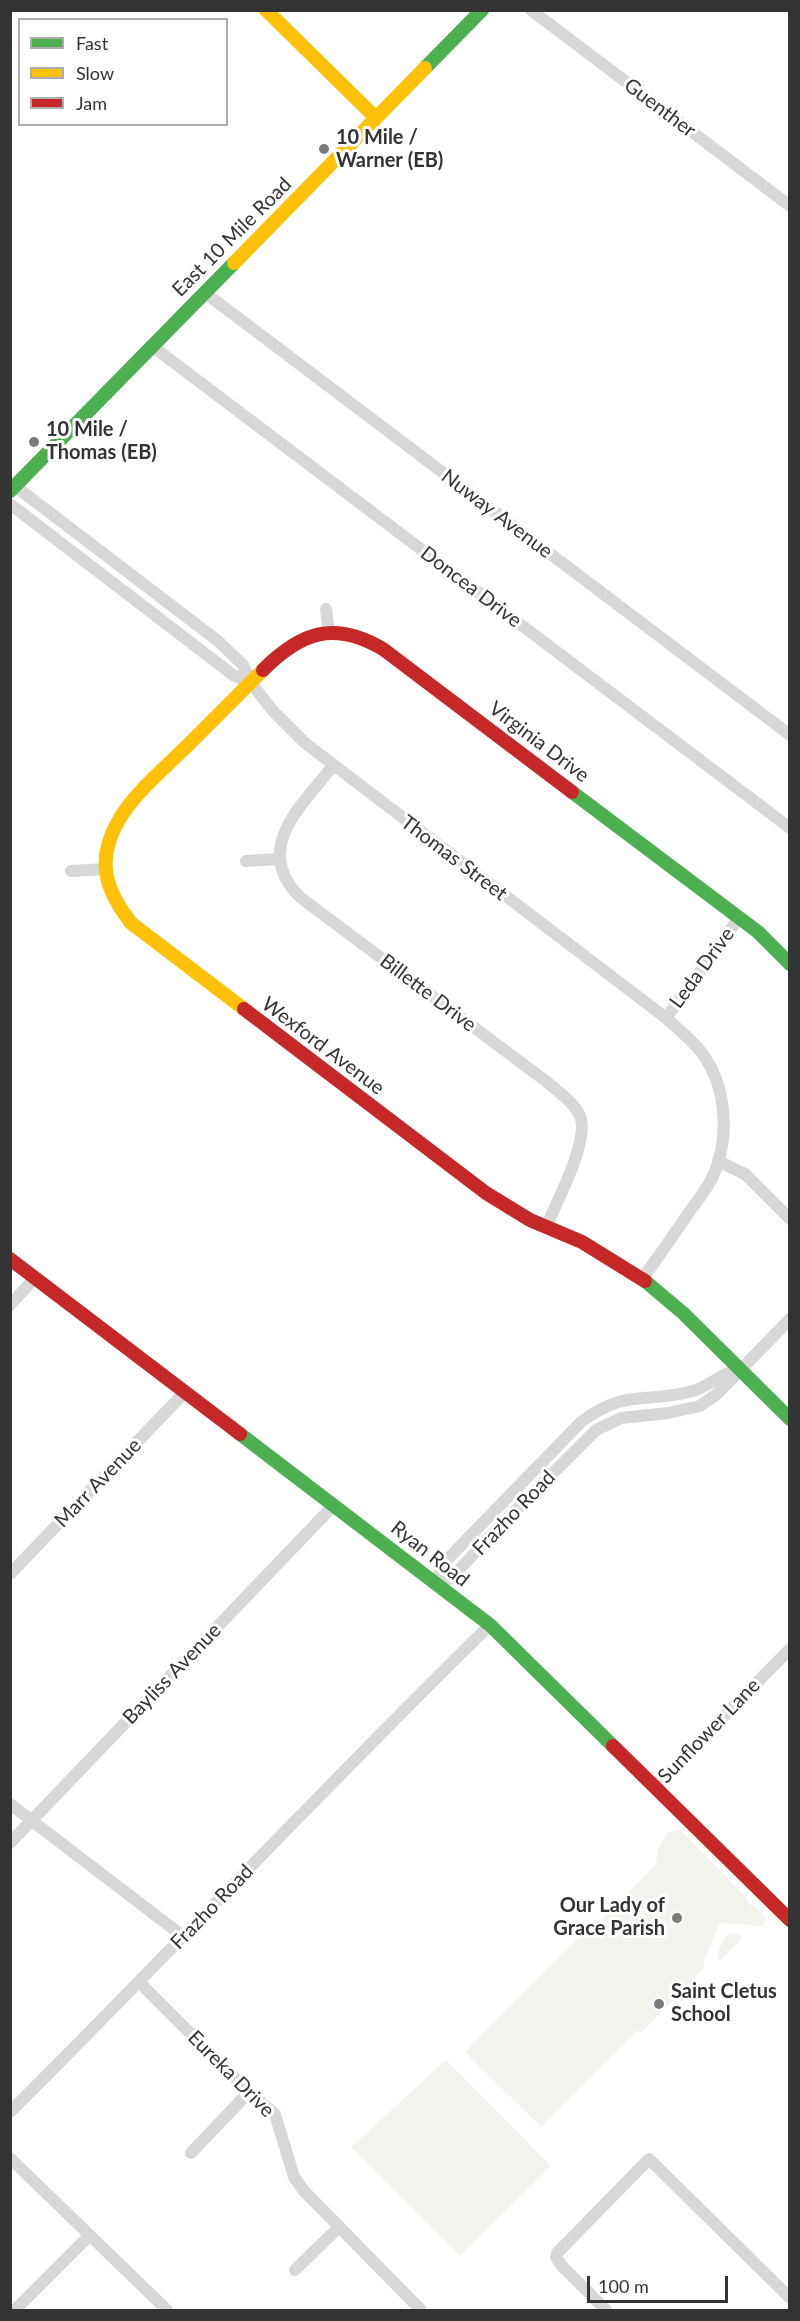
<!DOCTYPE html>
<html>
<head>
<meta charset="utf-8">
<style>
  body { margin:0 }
  #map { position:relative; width:800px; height:2321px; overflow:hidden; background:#fff; font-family:Lato,sans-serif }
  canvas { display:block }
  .frame { position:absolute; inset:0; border:12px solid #333; pointer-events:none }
  .legend { position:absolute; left:18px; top:18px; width:210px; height:108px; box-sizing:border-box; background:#fff; border:2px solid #adadad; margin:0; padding:8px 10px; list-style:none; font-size:18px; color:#333 }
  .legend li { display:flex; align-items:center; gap:12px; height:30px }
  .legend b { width:30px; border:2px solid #adadad }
  .scale { position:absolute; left:587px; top:2276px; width:141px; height:27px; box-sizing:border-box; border:3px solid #333; border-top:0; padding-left:8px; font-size:18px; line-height:21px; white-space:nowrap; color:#333; -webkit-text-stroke:4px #fff; paint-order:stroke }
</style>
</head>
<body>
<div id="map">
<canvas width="800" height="2321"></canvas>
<div class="frame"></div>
<ul class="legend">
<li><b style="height:8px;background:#4caf50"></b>Fast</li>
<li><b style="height:8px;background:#ffc107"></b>Slow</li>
<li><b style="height:8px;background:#c62828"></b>Jam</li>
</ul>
<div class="scale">100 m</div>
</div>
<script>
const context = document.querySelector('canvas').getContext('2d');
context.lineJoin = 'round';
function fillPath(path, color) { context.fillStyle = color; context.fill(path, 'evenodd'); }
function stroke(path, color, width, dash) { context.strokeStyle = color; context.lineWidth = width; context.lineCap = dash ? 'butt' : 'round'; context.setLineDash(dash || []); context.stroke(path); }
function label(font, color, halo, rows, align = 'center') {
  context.font = font + ' Lato,sans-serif'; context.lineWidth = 6; context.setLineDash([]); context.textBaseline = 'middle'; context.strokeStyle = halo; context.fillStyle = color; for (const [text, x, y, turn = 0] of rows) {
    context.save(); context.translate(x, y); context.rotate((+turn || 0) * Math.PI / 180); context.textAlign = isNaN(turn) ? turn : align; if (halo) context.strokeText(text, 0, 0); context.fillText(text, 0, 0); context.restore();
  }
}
const green = new Path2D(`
  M680,1830l64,65 6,10h3l13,13 -3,8 -43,-3 -16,38v7l-63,65 -3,-3 -97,97 -76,-75 127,-128 10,-5 54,-55 2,-15 10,-17z
  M729,1933l12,1v5l-20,21 -3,-2c0,-9 4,-20 11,-25z
  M446,2060l105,106 -91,90 -109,-109z`);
const street = new Path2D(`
  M531,10l259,196
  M204,292l586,443
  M152,346l638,482
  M15,486l203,155 25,24 8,18
  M10,504l223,171 18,8 22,28 32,32 361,275c12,11 26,22 36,35 25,34 28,85 11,123 -6,13 -15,24 -23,35 -16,23 -31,46 -48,68
  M326,609l3,23
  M333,766c-32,40 -82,84 -32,132l246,184c11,10 27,20 33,34 10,23 -23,86 -34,111
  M246,861l33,-2
  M71,871l35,-2
  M666,1018l73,-100
  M718,1161l27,13 45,45
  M10,1305l25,-27
  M10,1574l175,-182
  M437,1583l15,-5 35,-39 109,-109 25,-12 47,-5 32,-7 17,-12 73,-75
  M437,1583l4,-17 140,-144c44,-34 66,-18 112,-31 18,-5 25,-17 46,-21
  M654,1787l136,-138
  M10,1804l174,133
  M10,1843l324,-338
  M139,1982l110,110 26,22 19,63 10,14 117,119
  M10,2112c162,-161 317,-328 480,-487
  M191,2153l58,-61
  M10,2158l157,152
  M295,2270l43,-42
  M15,2310l74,-74
  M606,2310l-45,-45 -5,-8 1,-4 92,-94 141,139`);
const fast = new Path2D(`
  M425,68l57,-58
  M10,491l224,-228
  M572,792l186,140 32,32
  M645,1281l38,32 107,106
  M240,1434l250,191 123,121`);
const slow = new Path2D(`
  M266,10l110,108
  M234,263l191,-195
  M244,1009l-113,-86c-15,-20 -28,-41 -25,-67 6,-47 51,-80 82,-111 25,-25 50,-50 75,-75`);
const jam = new Path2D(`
  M263,670c38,-38 71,-50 120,-21l189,143
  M244,1009l242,184 44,27 52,22 63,39
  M10,1259l230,175
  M613,1746l177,174`);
const markers = [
  [324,149,6,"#7a7a7a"],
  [34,442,6,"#7a7a7a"],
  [677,1918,6,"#7a7a7a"],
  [659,2004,6,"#7a7a7a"]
];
const streetNames = [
  ["Guenther",660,108,37],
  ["East 10 Mile Road",232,237,-45],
  ["Nuway Avenue",497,514,37],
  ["Doncea Drive",471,587,37],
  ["Virginia Drive",539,742,37],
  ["Thomas Street",454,858,37],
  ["Leda Drive",702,968,-54],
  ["Billette Drive",428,993,37],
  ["Wexford Avenue",323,1046,37],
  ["Marr Avenue",98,1483,-46],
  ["Frazho Road",514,1513,-46],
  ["Ryan Road",430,1554,38],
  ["Bayliss Avenue",172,1674,-46],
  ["Sunflower Lane",709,1731,-46],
  ["Frazho Road",212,1907,-46],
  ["Eureka Drive",231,2074,45]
];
const poiNames = [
  ["10 Mile /",336,138],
  ["Warner (EB)",336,161],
  ["10 Mile /",46,430],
  ["Thomas (EB)",46,453],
  ["Our Lady of",665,1906,"right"],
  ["Grace Parish",665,1929,"right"],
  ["Saint Cletus",671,1992],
  ["School",671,2015]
];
fillPath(green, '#f1f5ed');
stroke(street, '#d7d7d7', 12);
stroke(fast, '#4caf50', 14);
stroke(slow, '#ffc107', 14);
stroke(jam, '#c62828', 14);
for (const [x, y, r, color] of markers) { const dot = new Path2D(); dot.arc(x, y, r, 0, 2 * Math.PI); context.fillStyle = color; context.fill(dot); stroke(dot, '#fff', 2); }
label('20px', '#333', '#fff', streetNames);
label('bold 20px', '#333', '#fff', poiNames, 'left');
</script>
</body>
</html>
